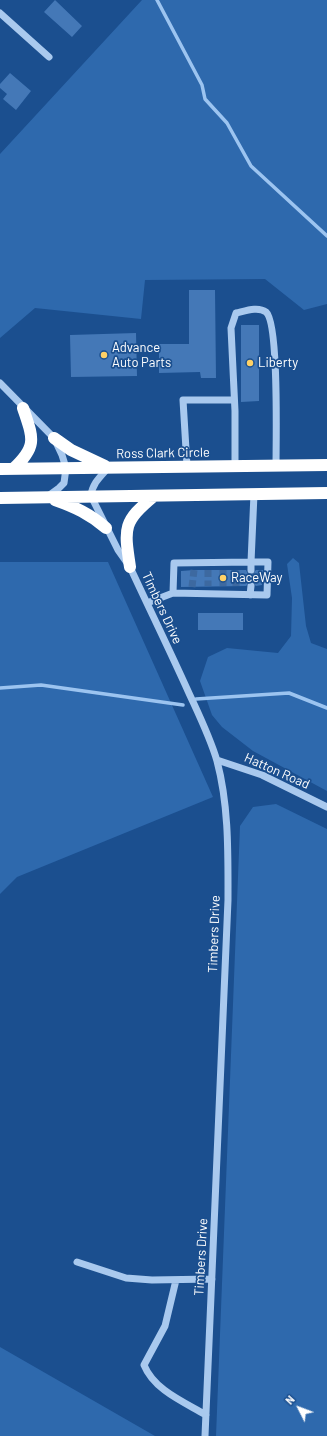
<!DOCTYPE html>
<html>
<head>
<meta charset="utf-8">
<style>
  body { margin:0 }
  #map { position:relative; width:327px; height:1436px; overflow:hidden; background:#1b4f8f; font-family:Barlow,sans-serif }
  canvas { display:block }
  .north { position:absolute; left:279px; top:1388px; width:40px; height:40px; -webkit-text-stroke:3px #1b4f8f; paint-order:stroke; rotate:312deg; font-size:11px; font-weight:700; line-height:16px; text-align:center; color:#fff }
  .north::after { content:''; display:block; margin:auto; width:14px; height:18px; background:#fff; clip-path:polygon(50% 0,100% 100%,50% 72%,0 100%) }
</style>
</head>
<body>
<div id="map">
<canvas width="327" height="1436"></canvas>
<div class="north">N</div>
</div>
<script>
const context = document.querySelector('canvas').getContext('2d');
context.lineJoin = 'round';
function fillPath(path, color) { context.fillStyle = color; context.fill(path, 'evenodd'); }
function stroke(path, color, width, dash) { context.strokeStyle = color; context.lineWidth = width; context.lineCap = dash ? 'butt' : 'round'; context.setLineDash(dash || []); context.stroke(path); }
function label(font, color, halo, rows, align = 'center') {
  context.font = font + ' Barlow,sans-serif'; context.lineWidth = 3.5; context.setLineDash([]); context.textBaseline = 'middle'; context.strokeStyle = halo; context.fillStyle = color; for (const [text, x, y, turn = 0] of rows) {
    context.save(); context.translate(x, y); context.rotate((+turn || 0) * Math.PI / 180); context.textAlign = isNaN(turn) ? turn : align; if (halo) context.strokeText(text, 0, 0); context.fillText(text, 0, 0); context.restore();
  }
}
const green = new Path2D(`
  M142,0h185v304l-23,6 -39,-31 -120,1 -4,39 -106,-11 -35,30v-184z
  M293,558l6,5 7,63 5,17 16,6v142l-74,-40 -31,-24 -10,-12 -12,-34 8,-24 19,-9 51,5 13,-17 1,-38 -5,-34z
  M0,562h108l105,235 -196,80 -17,17z
  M276,804l51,25v607h-111l24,-610 13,-19z
  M0,1347l155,89h-155z`);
const stream = new Path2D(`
  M157,0l45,85 3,14 22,24 24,43 76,70
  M0,688l41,-3 142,20
  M196,699l93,-6 38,15`);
const building = new Path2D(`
  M55,0l27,26 -10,11 -28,-25z
  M10,73l21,18 -15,19 -13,-11 4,-5 -7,-6v-4z
  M189,290h26l1,88h-15l-1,-6 -41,1v-29h30z
  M241,325h18v76l-18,1z
  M136,333l1,43 -66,1 -1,-42z
  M194,570h52l2,4 3,1 5,-5h7l-1,15 -6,1 -5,-5 -5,5 -65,1v-16z
  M198,613h45v17h-45z`);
const minorTunnel = new Path2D(`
  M208,570v16
  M223,570v16
  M236,586v-16
  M251,586v-16
  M192,587l2,-17`);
const minor = new Path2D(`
  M0,13l49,44
  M0,383l54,55 8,17 4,13 -2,15 -5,5 -11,8
  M187,466l-4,-66h51
  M235,466v-55l-4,-83 5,-15c9,-2 22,-7 30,-1 13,11 10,131 10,154
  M108,468c-8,9 -16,16 -17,28l27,54 12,17c19,41 39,82 58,124 10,22 22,46 29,70 12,45 11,93 11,139l-23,536
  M173,593l94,2 1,-33h-17v8
  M250,595l1,-9
  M147,603l26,-10 1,-30 77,-1 3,-68
  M217,760l45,15 65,32
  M77,1262l49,16 26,2 60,-1
  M176,1280l-11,46 -21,39c10,25 40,37 62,50`);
const highway = new Path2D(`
  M54,438l17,12 34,16
  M0,469l327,-4
  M13,469c25,-23 20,-31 10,-61
  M0,498l327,-5
  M55,500c20,7 35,14 51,28
  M130,567c-6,-40 -7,-45 24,-71`);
const markers = [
  [104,355,4,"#ffd166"],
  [250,363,4,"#ffd166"],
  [223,578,4,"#ffd166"]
];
const poiNames = [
  ["Advance",112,348],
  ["Auto Parts",112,363],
  ["Liberty",258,363],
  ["RaceWay",231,578]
];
const streetNames = [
  ["Ross Clark Circle",163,453,-1],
  ["Timbers Drive",162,608,65],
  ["Hatton Road",277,771,24],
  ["Timbers Drive",214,934,-88],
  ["Timbers Drive",201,1257,-87]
];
fillPath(green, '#2e69ad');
stroke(stream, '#9cc4f0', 3.5);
fillPath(building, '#4478b7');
stroke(minorTunnel, '#3d69a0', 7, [7, 3.5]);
stroke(minor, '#a9c9ee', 7);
stroke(highway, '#fff', 12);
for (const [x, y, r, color] of markers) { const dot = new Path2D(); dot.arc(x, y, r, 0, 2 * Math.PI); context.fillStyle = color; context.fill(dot); stroke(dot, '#1b4f8f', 1.5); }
label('13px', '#fff', '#1b4f8f', poiNames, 'left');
label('13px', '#fff', '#1b4f8f', streetNames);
</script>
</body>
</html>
